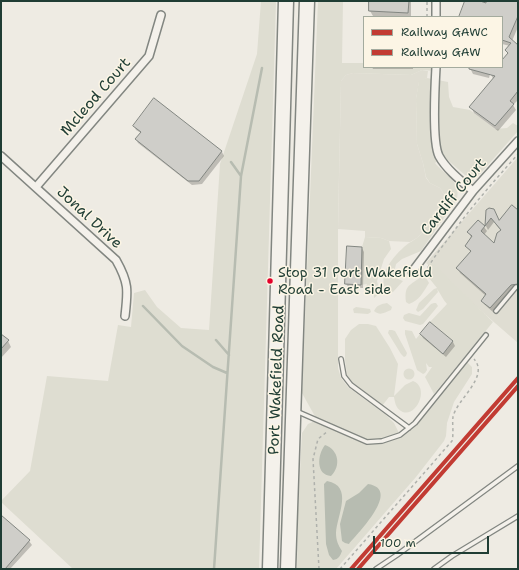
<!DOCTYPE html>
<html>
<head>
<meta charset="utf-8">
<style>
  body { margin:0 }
  #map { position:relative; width:519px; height:570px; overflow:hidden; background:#eeebe3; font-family:"Shantell Sans",sans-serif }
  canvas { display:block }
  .frame { position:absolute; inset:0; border:2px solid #1f3d34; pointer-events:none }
  .legend { position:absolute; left:363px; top:16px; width:140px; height:52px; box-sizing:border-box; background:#fcf5e5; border:1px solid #a4ab9e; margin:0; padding:5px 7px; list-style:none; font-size:12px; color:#1f3d34 }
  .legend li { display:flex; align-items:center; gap:8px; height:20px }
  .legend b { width:20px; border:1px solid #a4ab9e }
  .scale { position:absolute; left:373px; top:536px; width:116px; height:18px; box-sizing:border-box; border:2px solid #1f3d34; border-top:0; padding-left:5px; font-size:12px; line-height:14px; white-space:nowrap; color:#1f3d34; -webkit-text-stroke:3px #fcf5e5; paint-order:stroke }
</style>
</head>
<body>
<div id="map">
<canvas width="519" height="570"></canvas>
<div class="frame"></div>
<ul class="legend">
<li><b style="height:5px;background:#c23b33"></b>Railway GAWC</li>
<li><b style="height:5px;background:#c23b33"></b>Railway GAW</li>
</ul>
<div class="scale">100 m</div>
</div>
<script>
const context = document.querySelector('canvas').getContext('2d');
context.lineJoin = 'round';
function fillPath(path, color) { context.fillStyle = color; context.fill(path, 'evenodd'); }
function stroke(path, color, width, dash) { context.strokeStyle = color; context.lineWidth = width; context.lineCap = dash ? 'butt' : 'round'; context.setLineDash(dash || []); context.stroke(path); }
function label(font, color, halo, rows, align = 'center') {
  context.font = font + ' "Shantell Sans",sans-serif'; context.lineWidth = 3; context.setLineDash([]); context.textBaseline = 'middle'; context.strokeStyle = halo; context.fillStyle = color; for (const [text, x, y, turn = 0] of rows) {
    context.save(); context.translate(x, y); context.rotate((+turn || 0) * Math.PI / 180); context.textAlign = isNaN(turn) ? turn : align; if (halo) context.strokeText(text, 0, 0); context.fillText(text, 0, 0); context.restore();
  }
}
const built = new Path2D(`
  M422,70l6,1 -1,7 -8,4 -3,17 1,45 6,19 3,15 4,5 10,5 5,8 1,7 -12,9 -8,11 -4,10 -5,5 -7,4 -21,-1 -8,-3 -16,-1v-6l-27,-2 3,-148 5,-6 7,-2 58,2z
  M518,157v186l-92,-80z`);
const green = new Path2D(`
  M261,1h15l-17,568h-186l-72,-67v-1l29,-30 17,-95 61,5 10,-56 13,2 3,-34 11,-3 12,17 24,21 28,2 11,-166 37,-110z
  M318,1h25l-1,62h22v4h72v4l-14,-1 -11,5 -58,-2 -7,2 -5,6 -3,141v146l3,10 7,9 38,28 8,8 6,12 15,-12 50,-63 7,7v7l-18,28 -7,21 -1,13 -2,5 -28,36 -80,92h-39l1,-57 4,-79 6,-9 9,-4 -15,-27z
  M427,78l21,4 1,15 4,10 17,3 25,19 12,-1 6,-5 5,3v5l-38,43 -9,3 -6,-2 -21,-18 -9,6c10,12 26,18 22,36l-36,52 -19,8 -6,5 -2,9 4,6 5,2 -10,11 -8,-3c-7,-17 12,-37 24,-46 5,-3 9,-5 13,-10 2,-3 2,-7 4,-11 5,-8 13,-13 20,-19l-1,-7 -5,-8 -10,-5 -4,-6 -3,-14 -6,-19 -1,-45 3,-18z
  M365,237l16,1 8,3 2,8 -7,10 -7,22 3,12 -6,5 -1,-9h-7l1,-5 -6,1 1,-38z
  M431,262l62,60 -59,72 -9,-17 7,-10h-3l-3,-4 1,7 -2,3 -2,1 -6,-4 -12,-36v-4l7,1 4,8 4,-5 23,20 10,-13 -23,-19 17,-18c-4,-4 -6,-10 -10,-15l1,3 -15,17 -5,3 -2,-2 3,-7 15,-14 3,-1 -12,-15z
  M422,276h3l4,7c-5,8 -10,18 -20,21l-3,-2c-2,-18 4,-16 16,-26z
  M387,303l5,4 -1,3c-7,3 -11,6 -17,1 3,-6 7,-7 13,-8z
  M434,303h2l2,3 -15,18 -3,1 -15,-4 -2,-3 1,-3 5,-2 11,3 11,-12z
  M356,307l14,2 1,3 -3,2 -14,-1 -1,-4z
  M359,324h9l8,2 14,22 8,16 -4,32 11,-11 8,-4c18,7 2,39 -12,30 -5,-3 -6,-8 -7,-14h-5l-7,9 -30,-24 -5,-7 -2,-15v-21l6,-9z
  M389,330h3l3,1 12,22 -1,3 -2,1 -3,-3 -13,-21z
  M403.5 374a5.5 5.5 0 1 1 11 0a5.5 5.5 0 1 1-11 0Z`);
const water = new Path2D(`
  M325,445c14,5 16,21 6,31 -15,-1 -14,-21 -6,-31z
  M327,481c27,5 10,34 9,52 0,7 2,12 6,18 -2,5 -3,8 -9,9l-4,-5 -3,-11 -2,-60z
  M368,484c34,5 -10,49 -19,60l-4,-1 -3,-2 -2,-17 6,-23 13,-8z`);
const shadow = new Path2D(`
  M370,1h41v16l-38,-1 -3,-5z
  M466,1h11l10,3 1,-3h30v26l-6,14 6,5v54l-5,5 3,5 -18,21 -24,-18 -3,-6 23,-27 -3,-5 6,-8h5v-5l6,-8 -2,-4 4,-4 -8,-2v-27h-41z
  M372,67h41v2h-40z
  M465,67h27l-3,11 -16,-4 -3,-6z
  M154,99l68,53 2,4 -22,28 -10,1 -54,-42 -2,-4 5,-6 -5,-3 -2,-4z
  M487,210l12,11 19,-9v74l-25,26 -8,-7 -3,-4 4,-5 -26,-23 -2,-5 13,-16 -5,-6 5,-9 -2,-4 15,-6 3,4 -3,4 11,10 6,-14 -7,-9 -6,8 -2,-4z
  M362,248l2,4 -1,36h-14l-3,-4z
  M430,323l23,19 2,4 -9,11 -23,-19 -2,-4z
  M1,335l7,6 3,6 -10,11z
  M1,516l28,25 3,4 -22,24h-9z`);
const stream = new Path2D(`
  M231,162l10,14
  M143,306l39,40 31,21 14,6
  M216,340l13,15
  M214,569l27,-393 21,-108`);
const building = new Path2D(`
  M369,1h40l-1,12 -39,-2z
  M465,1h15l6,2v-2h32v15l-9,21 9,8v46l-8,10 4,3 -19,22 -26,-19 26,-31 -26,-7v-2h33v-7l6,-7 -3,-3 6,-7 -9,-3v-23h-43z
  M154,98l68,53 -23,30h-11l-53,-42 6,-7 -8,-6z
  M512,205l6,5v74l-7,1 -21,23 -9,-7 5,-7 -30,-26 15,-17 -6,-5 7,-10 -5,-4 11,-12 7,6 -4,5 13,12 3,-10 4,-3 -10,-12 -6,8 1,-16 3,-2 5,1 5,11z
  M347,246l15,1 -1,38 -16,-1z
  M430,322l23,19 -10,13 -23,-20z
  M1,334l8,6 -8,9z
  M1,515l29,25 -25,29h-4z`);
const path = new Path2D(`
  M427,17v-16
  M425,273c7,-14 17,-26 26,-38 21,-29 44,-55 67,-81
  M319,569l-6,-110 5,-20 10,-8
  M340,569l112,-128c2,-8 0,-17 1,-24 3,-17 37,-40 21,-58`);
const lane = new Path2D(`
  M496,311l20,-24h2
  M341,359l3,17 7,9 58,43
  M296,411l71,31 15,-1 18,-6 15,-12 71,-88
  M376,569l21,-14 121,-89
  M434,569l18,-13 66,-40`);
const street = new Path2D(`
  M436,17v-16
  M436,67c-1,18 -4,75 3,89 7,13 22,25 34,35
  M1,156l115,104c13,23 12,30 9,56
  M36,187l113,-131 12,-41
  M412,272l61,-81 45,-50`);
const highway = new Path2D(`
  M270,569l16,-568
  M288,569l19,-568`);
const rail1 = new Path2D(`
  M351,569l167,-191`);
const rail2 = new Path2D(`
  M358,569l160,-183`);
const markers = [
  [270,281,3.5,"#e4002b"]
];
const busNames = [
  ["Stop 31 Port Wakefield",278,273],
  ["Road - East side",278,290]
];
const streetNames = [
  ["Mcleod Court",96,97,-49],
  ["Cardiff Court",454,197,-51],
  ["Jonal Drive",89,218,43],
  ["Port Wakefield Road",277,380,-88]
];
fillPath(built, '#dfddd2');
fillPath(green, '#deddd1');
fillPath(water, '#b7bcb1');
fillPath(shadow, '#0003');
stroke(stream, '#b7bcb1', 2.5);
fillPath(building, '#cfcec9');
stroke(building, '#828681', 1);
stroke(lane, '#828681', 6);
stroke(street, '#828681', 10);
stroke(highway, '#828681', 17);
stroke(path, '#afb1ac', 1.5, [3, 3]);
stroke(lane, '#f4f1eb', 3.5);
stroke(street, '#f4f1eb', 7);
stroke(highway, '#f4f1eb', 14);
stroke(rail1, '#c23b33', 4);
stroke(rail2, '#c23b33', 4);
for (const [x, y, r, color] of markers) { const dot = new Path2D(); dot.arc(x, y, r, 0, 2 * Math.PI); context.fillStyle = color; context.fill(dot); stroke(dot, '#fcf5e5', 1.5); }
label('14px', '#1f3d34', '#fcf5e5', busNames, 'left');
label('15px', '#1f3d34', '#fcf5e5', streetNames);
</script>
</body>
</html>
